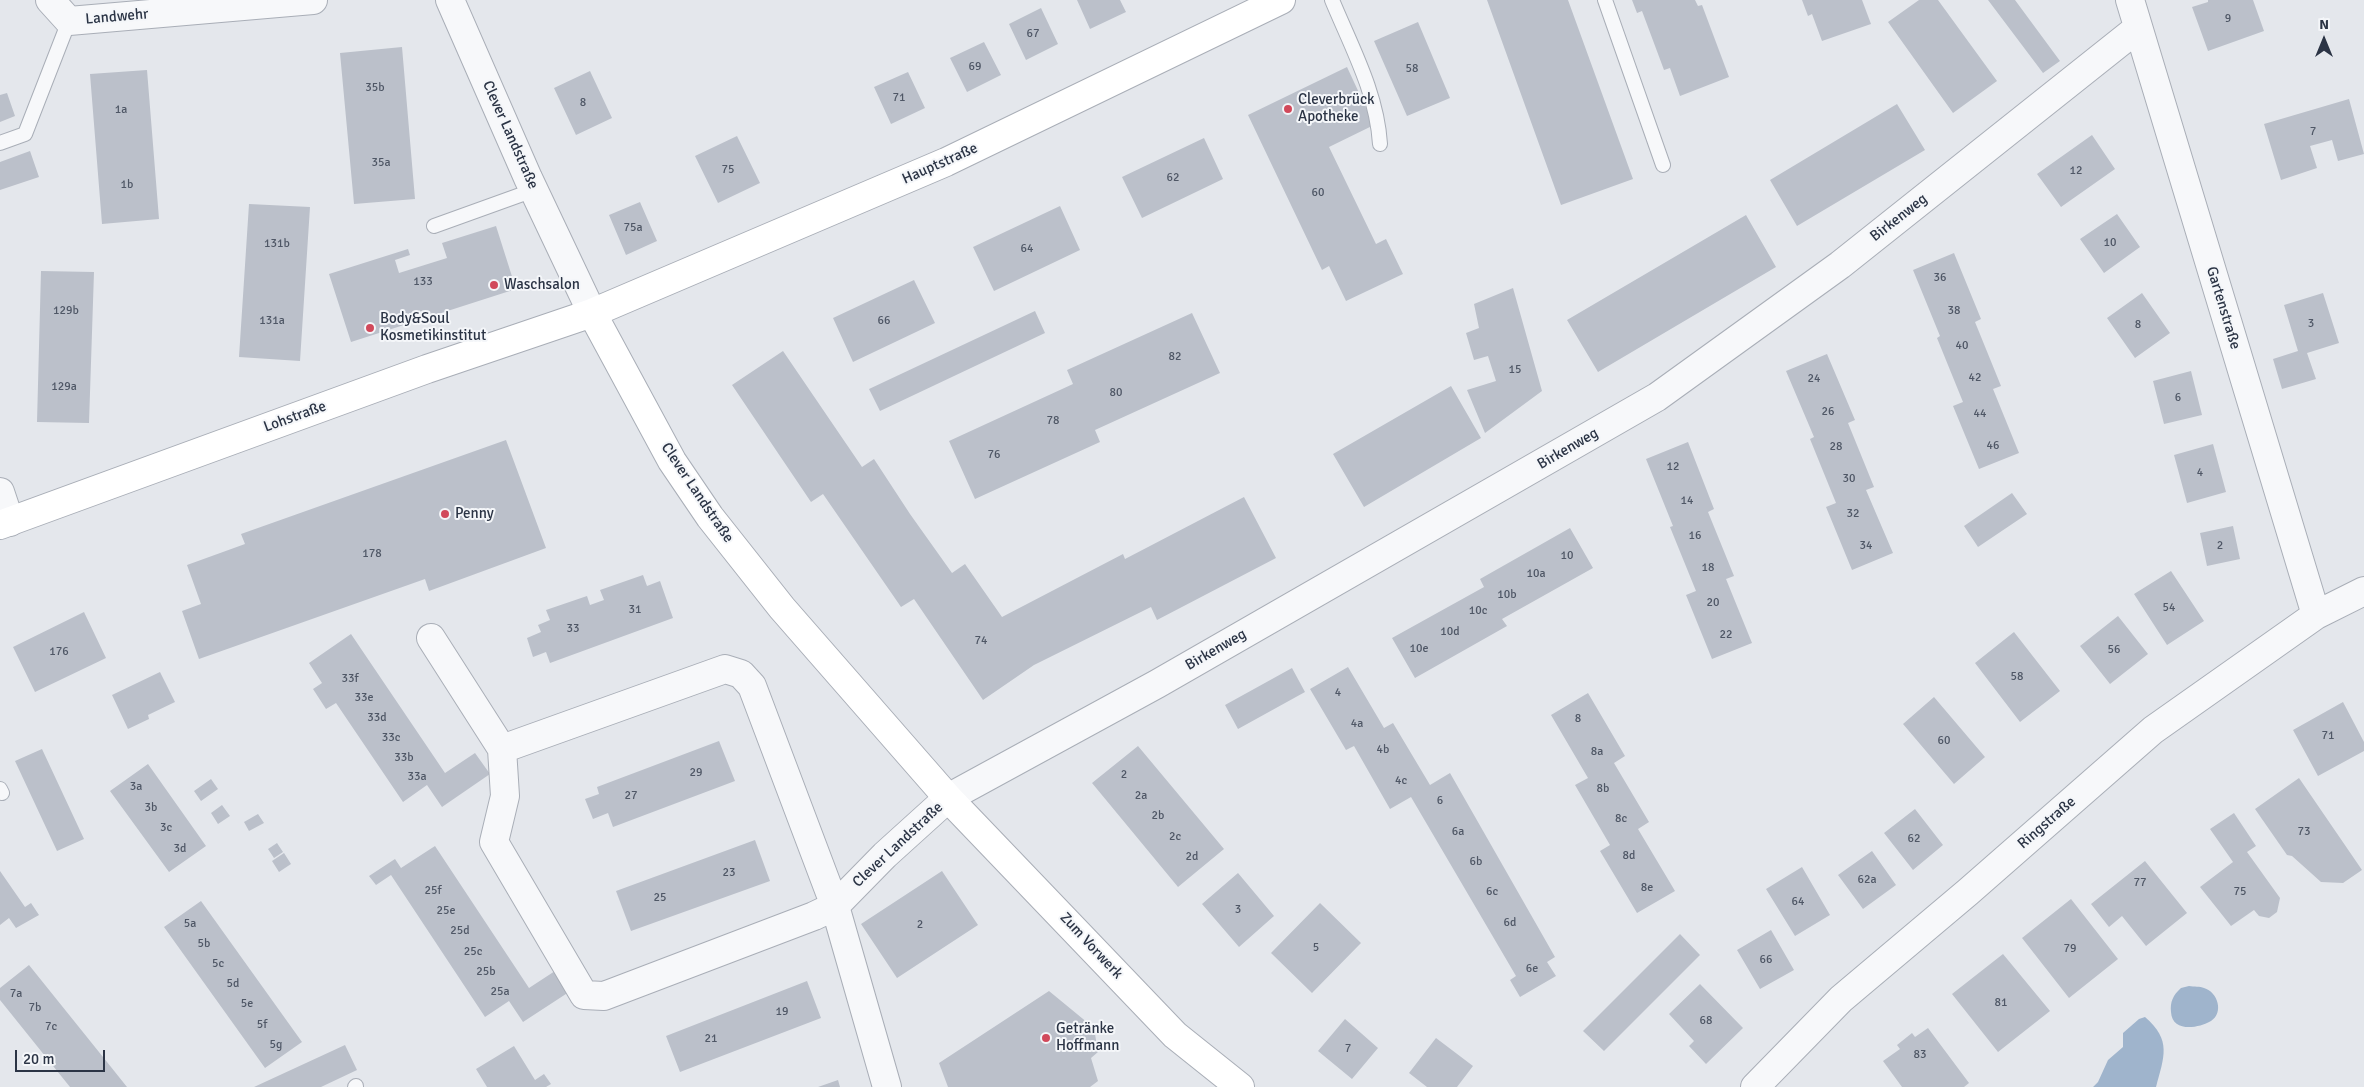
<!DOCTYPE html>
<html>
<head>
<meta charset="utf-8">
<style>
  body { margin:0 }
  #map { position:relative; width:2364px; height:1087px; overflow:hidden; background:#e4e7ec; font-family:Signika,sans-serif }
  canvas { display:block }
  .north { position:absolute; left:2299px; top:15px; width:50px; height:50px; -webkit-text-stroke:4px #f4f6f9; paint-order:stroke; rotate:0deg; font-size:14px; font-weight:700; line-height:20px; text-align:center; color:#2b3445 }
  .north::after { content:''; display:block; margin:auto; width:18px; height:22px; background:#2b3445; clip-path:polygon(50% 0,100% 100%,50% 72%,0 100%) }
  .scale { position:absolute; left:15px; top:1050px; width:90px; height:22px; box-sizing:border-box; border:2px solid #2b3445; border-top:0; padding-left:6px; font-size:15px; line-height:18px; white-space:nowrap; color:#2b3445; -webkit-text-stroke:4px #f4f6f9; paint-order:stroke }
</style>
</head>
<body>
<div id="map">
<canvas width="2364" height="1087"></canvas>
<div class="north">N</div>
<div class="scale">20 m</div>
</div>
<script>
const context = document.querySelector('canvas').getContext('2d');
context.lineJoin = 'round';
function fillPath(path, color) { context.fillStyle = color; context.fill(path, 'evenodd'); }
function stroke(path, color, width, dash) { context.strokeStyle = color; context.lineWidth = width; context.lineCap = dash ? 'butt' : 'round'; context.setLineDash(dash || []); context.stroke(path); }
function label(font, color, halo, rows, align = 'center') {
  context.font = font + ' Signika,sans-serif'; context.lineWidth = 4; context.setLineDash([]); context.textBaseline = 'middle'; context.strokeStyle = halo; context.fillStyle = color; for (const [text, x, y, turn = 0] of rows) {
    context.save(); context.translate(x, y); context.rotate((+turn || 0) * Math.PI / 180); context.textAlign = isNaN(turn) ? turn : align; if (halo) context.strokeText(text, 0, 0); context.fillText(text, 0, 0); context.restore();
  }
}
const water = new Path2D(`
  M2189,986c5,1 11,0 15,2 14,4 20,25 7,33 -14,8 -39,11 -40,-9 -1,-10 2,-17 10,-24z
  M2145,1017c27,23 19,40 11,70h-63l5,-5 10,-22 15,-13v-14l16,-14z`);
const building = new Path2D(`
  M1077,0h43l6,12 -36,17z
  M1487,0h81l65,179 -72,26z
  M1632,0h63l3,6 4,-1 27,72 -49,19 -10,-28 -6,2 -22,-59 -5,2z
  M1802,0h60l9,24 -49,17 -10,-27 -4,2z
  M1919,0h19l59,81 -44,32 -65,-91z
  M1988,0h27l45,61 -17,12z
  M2208,0h45l11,31 -56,20 -16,-44 16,-5z
  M1041,8l17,36 -32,16 -17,-36z
  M1418,22l32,76 -43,18 -33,-75z
  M984,42l17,33 -34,17 -17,-34z
  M402,47l13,152 -61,5 -14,-151z
  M1347,67l27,58 -45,22 47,97 10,-5 17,35 -57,27 -17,-35 -7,4 -74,-155z
  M147,70l12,149 -57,5 -12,-150z
  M590,71l22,47 -36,17 -22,-47z
  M908,72l17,36 -34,16 -17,-37z
  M7,93l8,23 -15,6v-27z
  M2349,99l15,55 -26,7 -6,-21 -22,6 7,22 -36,12 -17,-56z
  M1897,104l28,46 -128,76 -27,-46z
  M2092,135l23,34 -54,38 -24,-33z
  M737,136l23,47 -42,20 -23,-47z
  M1204,138l19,41 -81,39 -20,-41z
  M30,151l9,26 -39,13v-28z
  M640,202l17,39 -31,14 -17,-40z
  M249,204l61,3 -10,154 -61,-4z
  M1060,206l20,44 -86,41 -21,-44z
  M2117,214l23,33 -36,26 -24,-34z
  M1746,215l30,52 -178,105 -31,-52z
  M496,226l20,63 -165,53 -22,-68 79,-25 2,6 -15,5 4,13 48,-15 -5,-15z
  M1954,253l27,66 -6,3 26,64 -8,3 26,64 -40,16 -26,-63 10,-4 -26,-64 3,-2 -27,-66z
  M41,271l53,1 -5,151 -52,-1z
  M914,280l21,43 -82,39 -20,-44z
  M1513,288l29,103 -57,42 -18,-43 29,-9 -8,-25 -14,4 -8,-27 13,-5 -5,-24z
  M2142,293l28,40 -35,25 -28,-40z
  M2323,293l16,50 -32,10 9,26 -34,10 -9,-30 25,-8 -14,-46z
  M1035,311l10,22 -165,78 -11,-22z
  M1192,313l28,60 -125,57 5,12 -125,57 -26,-58 124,-57 -6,-14z
  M783,351l79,116 12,-8 36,55 42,59 13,-9 37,53 121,-63 2,5 119,-62 32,61 -119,62 -6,-13 -117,58 -51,35 -69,-101 -13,8 -78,-113 -12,8 -79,-117z
  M1827,354l28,66 -7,3 26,64 -8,3 27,63 -41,17 -26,-63 10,-4 -26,-64 4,-2 -28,-66z
  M2191,371l11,44 -38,9 -11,-43z
  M1451,386l30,52 -117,69 -31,-53z
  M506,440l40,108 -117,43 -4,-12 -226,80 -17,-48 19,-7 -14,-39 58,-21 -4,-10z
  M1688,442l26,67 -6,3 26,64 -8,3 26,64 -40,16 -26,-64 10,-4 -26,-64 3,-1 -27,-67z
  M2213,444l13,48 -39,11 -13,-48z
  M2012,493l15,21 -49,33 -14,-21z
  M2233,526l7,33 -33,7 -7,-33z
  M1570,528l23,40 -91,51 5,7 -92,52 -23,-40 92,-51 -4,-8z
  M2171,571l33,50 -37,24 -33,-51z
  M643,575l4,11 13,-5 13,37 -123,45 -4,-11 -13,5 -6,-19 14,-6 -3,-7 12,-5 -4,-10 41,-14 3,9 14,-5 -4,-10z
  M84,612l22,46 -71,34 -22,-45z
  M2118,616l30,38 -38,30 -30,-38z
  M2014,632l46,59 -40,31 -45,-59z
  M351,634l94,139 30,-20 15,21 -48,33 -15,-22 -24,17 -67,-99 -10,6 -13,-20 9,-6 -13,-20z
  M1348,667l36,61 9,-5 37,62 20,-12 105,184 -8,5 9,14 -36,21 -10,-17 6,-4 -105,-179 -21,12 -36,-63 -8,4 -36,-61z
  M1292,668l13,24 -67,37 -13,-24z
  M160,672l15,30 -27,13 1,4 -21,10 -16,-34z
  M1588,693l37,63 -11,7 35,59 -11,7 37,62 -38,22 -37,-62 10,-6 -35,-60 13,-7 -37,-63z
  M1934,697l51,60 -31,27 -51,-60z
  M2343,702l21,40v9l-46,25 -25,-46z
  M719,741l16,40 -122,46 -5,-14 -15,6 -8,-20 14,-5 -2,-7z
  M1138,746l86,103 -46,38 -86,-104z
  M42,749l42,90 -27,12 -42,-90z
  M148,764l58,82 -37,26 -59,-81z
  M2299,778l63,92 -19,13 -22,-1 -29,-26 -5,-1 -32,-46z
  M211,779l7,10 -17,12 -7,-10z
  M222,805l8,11 -12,8 -7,-11z
  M1915,809l28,36 -30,25 -29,-37z
  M2234,813l22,33 -9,6 33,46 -3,14 -8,6 -10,-2 -5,-6 -23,16 -31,-39 33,-25 -23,-33z
  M258,814l6,9 -15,8 -5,-9z
  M755,840l15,41 -139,50 -15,-40z
  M277,843l6,9 -9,6 -6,-9z
  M435,846l94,142 26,-17 14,21 -46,30 -14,-21 -24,16 -94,-142 -15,10 -7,-9 26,-17 6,9z
  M1872,851l24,34 -33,24 -25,-34z
  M284,853l7,11 -12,8 -7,-11z
  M2145,861l42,52 -41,33 -24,-30 -13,11 -18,-23z
  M1802,867l28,48 -35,21 -29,-47z
  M0,871l25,36 6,-4 8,12 -23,13 -7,-10 -9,7z
  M942,871l36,54 -81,53 -36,-54z
  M1238,873l36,43 -35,31 -37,-43z
  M2071,899l47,60 -49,39 -47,-60z
  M201,901l101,141 -37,26 -101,-141z
  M1320,903l41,40 -49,50 -41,-40z
  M1771,930l23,40 -34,19 -23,-39z
  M1680,934l20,21 -96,96 -21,-20z
  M2003,954l47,57 -52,41 -46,-58z
  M29,965l78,97 20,25h-57l-29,-36 -41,-51v-12z
  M807,981l14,37 -141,54 -14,-36z
  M1700,984l43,44 -37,36 -17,-18 5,-5 -25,-27z
  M1049,991l45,37 4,24 -7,6 7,23 -8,6h-142l-9,-24z
  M1345,1019l33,29 -26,31 -34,-28z
  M1928,1028l41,55 -5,4h-62l-19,-26 17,-12 -3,-4 15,-12 3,4z
  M1436,1038l37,28 -16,21h-30l-18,-14z
  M345,1045l12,25 -36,17h-67z
  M514,1046l21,34 9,-6 7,10 -5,3h-59l-11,-18z
  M838,1080l2,7h-22z`);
const lane = new Path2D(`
  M1332,0c19,46 45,93 48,144
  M1605,0l58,165
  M0,143l25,-9 44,-113
  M434,226l100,-36
  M0,789l2,4
  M355,1087l1,-1`);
const street = new Path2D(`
  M50,0l19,21 244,-21
  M450,0l78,178 64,135
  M2130,0l186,615
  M0,492l10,30
  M431,638l71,111 223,-80 16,5 11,12 83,220 -21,10 -210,80 -20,-1 -90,-153 11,-46 -3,-47
  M887,1087l-52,-181 50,-51 63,-57 209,-114 500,-287 183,-132 298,-237
  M1755,1087l86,-88 127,-107 185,-162 163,-115 48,-24`);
const secondary = new Path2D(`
  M592,313l80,148 38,56 72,91 166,190 227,237 65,52
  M0,525l427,-156 165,-56 354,-151 335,-162`);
const markers = [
  [1288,109,5,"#d1495b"],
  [494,285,5,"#d1495b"],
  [370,328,5,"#d1495b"],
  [445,514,5,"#d1495b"],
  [1046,1038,5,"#d1495b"]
];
const numberNames = [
  ["9",2228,19],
  ["67",1033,34],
  ["69",975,67],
  ["58",1412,69],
  ["35b",375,88],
  ["71",899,98],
  ["8",583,103],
  ["1a",121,110],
  ["7",2313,132],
  ["35a",381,163],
  ["75",728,170],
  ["12",2076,171],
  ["62",1173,178],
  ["1b",127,185],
  ["60",1318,193],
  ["75a",633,228],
  ["10",2110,243],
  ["131b",277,244],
  ["64",1027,249],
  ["36",1940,278],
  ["133",423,282],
  ["129b",66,311],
  ["38",1954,311],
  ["131a",272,321],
  ["66",884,321],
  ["3",2311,324],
  ["8",2138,325],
  ["40",1962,346],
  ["82",1175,357],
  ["15",1515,370],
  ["42",1975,378],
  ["24",1814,379],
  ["129a",64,387],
  ["80",1116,393],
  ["6",2178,398],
  ["26",1828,412],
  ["44",1980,414],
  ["78",1053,421],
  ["46",1993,446],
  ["28",1836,447],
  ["76",994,455],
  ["12",1673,467],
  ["4",2200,473],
  ["30",1849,479],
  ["14",1687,501],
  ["32",1853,514],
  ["16",1695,536],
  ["34",1866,546],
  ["2",2220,546],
  ["178",372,554],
  ["10",1567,556],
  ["18",1708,568],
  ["10a",1536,574],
  ["10b",1507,595],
  ["20",1713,603],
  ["54",2169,608],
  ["31",635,610],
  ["10c",1478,611],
  ["33",573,629],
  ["10d",1450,632],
  ["22",1726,635],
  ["74",981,641],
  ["10e",1419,649],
  ["56",2114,650],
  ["176",59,652],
  ["58",2017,677],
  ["33f",350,679],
  ["4",1338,693],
  ["33e",364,698],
  ["33d",377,718],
  ["8",1578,719],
  ["4a",1357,724],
  ["71",2328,736],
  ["33c",391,738],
  ["60",1944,741],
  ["4b",1383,750],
  ["8a",1597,752],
  ["33b",404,758],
  ["29",696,773],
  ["2",1124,775],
  ["33a",417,777],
  ["4c",1401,781],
  ["3a",136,787],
  ["8b",1603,789],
  ["27",631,796],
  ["2a",1141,796],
  ["6",1440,801],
  ["3b",151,808],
  ["2b",1158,816],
  ["8c",1621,819],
  ["3c",166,828],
  ["6a",1458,832],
  ["73",2304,832],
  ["2c",1175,837],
  ["62",1914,839],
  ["3d",180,849],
  ["8d",1629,856],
  ["2d",1192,857],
  ["6b",1476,862],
  ["23",729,873],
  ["62a",1867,880],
  ["77",2140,883],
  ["8e",1647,888],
  ["25f",433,891],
  ["6c",1492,892],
  ["75",2240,892],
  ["25",660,898],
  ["64",1798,902],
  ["3",1238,910],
  ["25e",446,911],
  ["6d",1510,923],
  ["5a",190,924],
  ["2",920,925],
  ["25d",460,931],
  ["5b",204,944],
  ["5",1316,948],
  ["79",2070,949],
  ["25c",473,952],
  ["66",1766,960],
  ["5c",218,964],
  ["6e",1532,969],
  ["25b",486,972],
  ["5d",233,984],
  ["25a",500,992],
  ["7a",16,994],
  ["81",2001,1003],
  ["5e",247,1004],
  ["7b",35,1008],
  ["19",782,1012],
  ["68",1706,1021],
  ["5f",262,1025],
  ["7c",51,1027],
  ["21",711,1039],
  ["5g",276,1045],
  ["7",1348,1049],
  ["83",1920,1055]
];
const streetNames = [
  ["Landwehr",117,17,-5],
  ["Clever Landstraße",510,135,66],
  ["Hauptstraße",940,164,-24],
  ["Birkenweg",1899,218,-38],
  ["Gartenstraße",2223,308,73],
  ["Lohstraße",295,417,-20],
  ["Birkenweg",1568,449,-30],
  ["Clever Landstraße",697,493,56],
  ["Birkenweg",1216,650,-30],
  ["Ringstraße",2047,823,-41],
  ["Clever Landstraße",898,845,-43],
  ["Zum Vorwerk",1091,946,47]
];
const poiNames = [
  ["Cleverbrück",1298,100],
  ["Apotheke",1298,117],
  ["Waschsalon",504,285],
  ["Body&Soul",380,319],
  ["Kosmetikinstitut",380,336],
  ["Penny",455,514],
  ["Getränke",1056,1029],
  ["Hoffmann",1056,1046]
];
fillPath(water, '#9fb4cc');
fillPath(building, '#bbc0ca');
stroke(lane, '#a9aeb7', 16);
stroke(street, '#a9aeb7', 30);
stroke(secondary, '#a9aeb7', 30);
stroke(lane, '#f7f8fa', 14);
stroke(street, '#f7f8fa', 28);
stroke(secondary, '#fff', 28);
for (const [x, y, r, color] of markers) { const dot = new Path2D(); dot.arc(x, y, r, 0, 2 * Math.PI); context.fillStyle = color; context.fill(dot); stroke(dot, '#f4f6f9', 2); }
label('12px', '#4f5766', null, numberNames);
label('15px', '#2b3445', '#f4f6f9', streetNames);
label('15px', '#2b3445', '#f4f6f9', poiNames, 'left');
</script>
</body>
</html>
